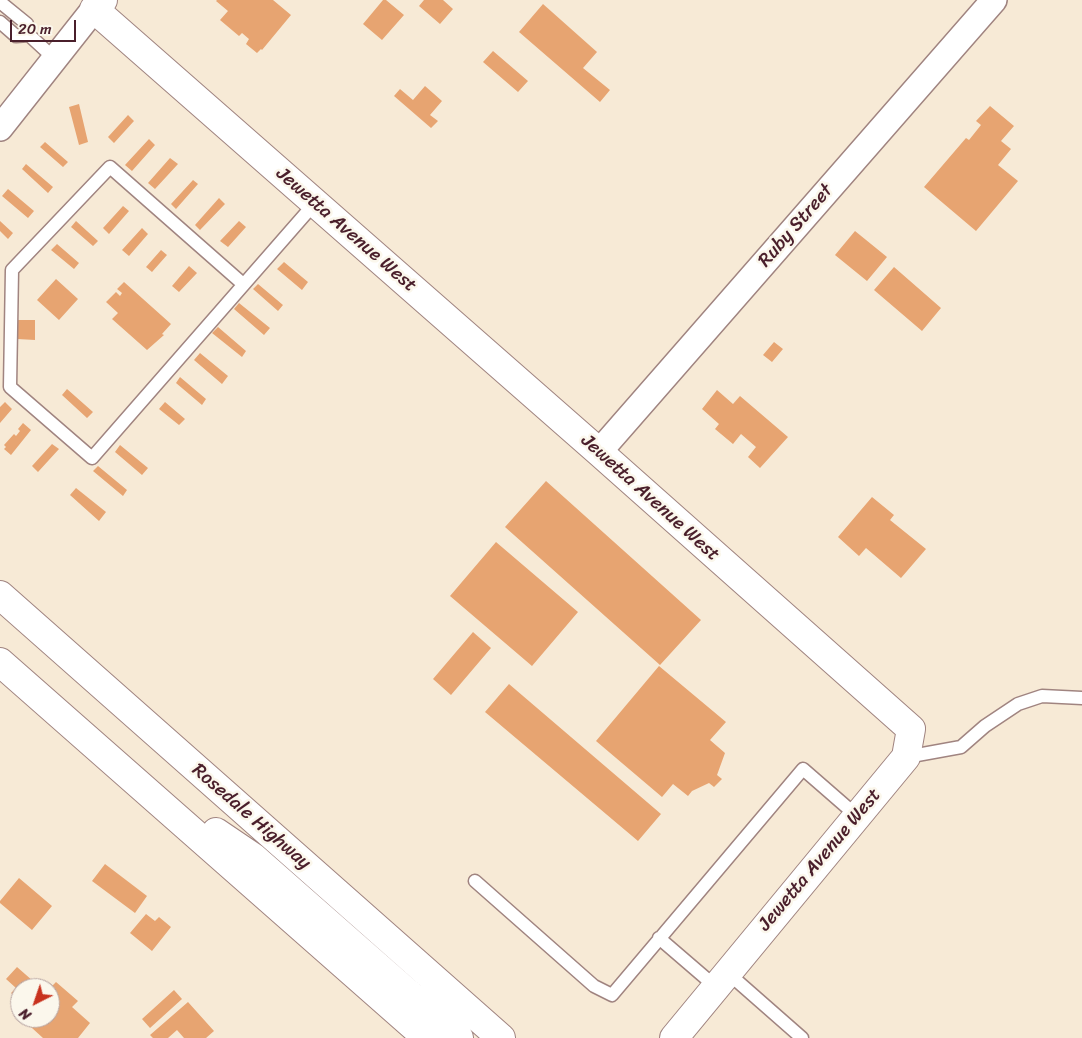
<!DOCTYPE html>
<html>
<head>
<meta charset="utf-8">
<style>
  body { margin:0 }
  #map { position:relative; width:1082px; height:1038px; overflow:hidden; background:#f7ead6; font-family:Sriracha,sans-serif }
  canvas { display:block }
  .north { position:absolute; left:10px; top:978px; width:50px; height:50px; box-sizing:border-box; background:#fbf7ec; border:1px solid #b4a19f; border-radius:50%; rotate:221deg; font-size:14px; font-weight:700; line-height:20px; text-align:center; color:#4a1f2b }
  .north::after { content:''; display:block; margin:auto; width:18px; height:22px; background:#c8321e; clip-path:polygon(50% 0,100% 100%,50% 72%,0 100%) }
  .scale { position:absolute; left:10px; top:20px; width:66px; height:22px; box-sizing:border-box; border:2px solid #4a1f2b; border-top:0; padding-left:6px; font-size:15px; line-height:18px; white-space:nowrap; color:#4a1f2b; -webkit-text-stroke:4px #fbf7ec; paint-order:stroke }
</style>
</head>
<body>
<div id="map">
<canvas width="1082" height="1038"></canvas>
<div class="north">N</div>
<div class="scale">20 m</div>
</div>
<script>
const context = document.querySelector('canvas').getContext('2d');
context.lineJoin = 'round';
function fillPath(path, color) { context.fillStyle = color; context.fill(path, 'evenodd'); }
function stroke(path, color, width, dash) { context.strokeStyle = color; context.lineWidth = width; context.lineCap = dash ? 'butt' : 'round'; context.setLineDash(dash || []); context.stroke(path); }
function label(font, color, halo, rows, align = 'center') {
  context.font = font + ' Sriracha,sans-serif'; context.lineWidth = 5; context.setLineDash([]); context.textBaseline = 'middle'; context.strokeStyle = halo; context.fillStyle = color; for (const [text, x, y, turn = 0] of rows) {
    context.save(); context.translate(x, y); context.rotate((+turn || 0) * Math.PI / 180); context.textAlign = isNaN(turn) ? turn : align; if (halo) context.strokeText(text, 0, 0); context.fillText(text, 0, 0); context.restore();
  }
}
const building = new Path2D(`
  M217,0h56l18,15 -29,35 -1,-1 -4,4 -11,-9 3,-5 -7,-6 -3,3 -19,-16 8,-9 -12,-10z
  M383,0h3l18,15 -22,25 -19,-16z
  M424,0h19l10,9 -13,15 -21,-18z
  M543,4l54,48 -14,16 27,22 -10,12 -81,-70z
  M493,51l35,30 -10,11 -35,-30z
  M425,86l17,15 -12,14 8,6 -7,7 -37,-32 6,-7 13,11z
  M79,104l9,38 -9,3 -10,-38z
  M990,106l24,20 -13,15 10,8 -13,16 20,16 -42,50 -52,-44 42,-49 3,2 12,-15 -5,-4z
  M128,115l6,6 -20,22 -6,-6z
  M149,139l6,6 -23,26 -7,-6z
  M45,142l23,20 -5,5 -23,-20z
  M170,158l8,6 -23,25 -7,-6z
  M26,164l27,23 -5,6 -26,-24z
  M193,180l5,4 -22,25 -5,-5z
  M8,189l26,22 -6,7 -26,-22z
  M219,198l6,6 -25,26 -5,-5z
  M123,206l6,5 -20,23 -6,-6z
  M0,221l13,12 -5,6 -8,-8z
  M76,221l22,20 -5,5 -22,-19z
  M239,221l7,6 -18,20 -8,-6z
  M142,228l6,6 -19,22 -7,-6z
  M855,231l32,26 -20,24 -32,-26z
  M57,244l22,19 -5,6 -23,-19z
  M161,250l6,5 -15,17 -6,-5z
  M284,262l24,20 -6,8 -25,-21z
  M189,266l8,7 -18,19 -7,-6z
  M894,267l47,41 -19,23 -48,-41z
  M56,279l22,20 -19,21 -22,-20z
  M124,282l47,42 -9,10 2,1 -17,15 -35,-31 6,-6 -12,-11 10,-10 4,4 2,-3 -5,-4z
  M258,284l25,21 -5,6 -25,-22z
  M239,303l31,25 -6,7 -30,-26z
  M17,320h18v20l-18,-1z
  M218,327l28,24 -4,6 -30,-24z
  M774,342l9,7 -11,13 -9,-7z
  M200,353l28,23 -6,8 -28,-24z
  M180,377l26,22 -4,6 -26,-22z
  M67,389l26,23 -6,6 -25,-23z
  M717,390l16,14 7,-8 48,41 -28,31 -12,-11 8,-10 -15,-13 -8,10 -18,-15 4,-5 -17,-15z
  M5,402l7,7 -12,14v-16z
  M165,402l20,17 -6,6 -20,-16z
  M23,423l8,7 -20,25 -7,-6 2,-2 -2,-2 10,-11 2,2 4,-5 -2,-2z
  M52,444l7,5 -21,23 -6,-6z
  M120,445l28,23 -6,7 -27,-23z
  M98,466l29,24 -4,6 -30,-25z
  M546,481l155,139 -41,45 -155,-138z
  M76,488l30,24 -7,9 -29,-26z
  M872,497l22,18 -4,5 36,29 -25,29 -35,-30 -7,8 -21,-19z
  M496,542l82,70 -46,54 -82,-70z
  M473,632l18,16 -40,47 -18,-16z
  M659,666l67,56 -16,18 15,13 -8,22 5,4 -8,8 -5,-4 -17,8 -4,5 -15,-12 -11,13 -66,-56z
  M509,684l152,130 -23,27 -153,-129z
  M105,864l42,32 -12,17 -43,-32z
  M19,878l33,28 -20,24 -32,-27v-2z
  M146,914l9,7 4,-4 12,10 -19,24 -22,-18z
  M17,967l24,21h-21v13l-9,-8 5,-5 -10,-9z
  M56,982l22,19 -6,6 18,16 -12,15h-35l-22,-20h29v-30z
  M174,990l8,9 -32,29 -8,-9z
  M188,1002l26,29 -8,7h-22l-7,-8 -9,8h-15l-3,-3z`);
const lane = new Path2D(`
  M0,2l27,22 2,11 26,24
  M0,22l16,14 13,-1
  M243,284l-133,-117 -98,103 -2,117 82,71 223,-255
  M906,757l55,-10 24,-21 33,-22 24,-8 40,2
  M475,881l119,105 18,9 191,-226 54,47
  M659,938l57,49
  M728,973l74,65`);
const street = new Path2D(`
  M0,128l94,-119
  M599,452l395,-452`);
const secondary = new Path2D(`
  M103,0l-9,9 505,443 312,277 -5,28 -232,281`);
const primary = new Path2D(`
  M0,595l501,443
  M0,662l427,376
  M216,832l37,25 206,181`);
const streetNames = [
  ["Ruby Street",796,226,-49],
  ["Jewetta Avenue West",346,230,41],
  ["Jewetta Avenue West",650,498,42],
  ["Rosedale Highway",251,817,41],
  ["Jewetta Avenue West",820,860,-50]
];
fillPath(building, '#e7a471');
stroke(lane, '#a08480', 15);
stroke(street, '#a08480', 28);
stroke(secondary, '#a08480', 30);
stroke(primary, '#a08480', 30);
stroke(lane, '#fff', 12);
stroke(street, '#fff', 25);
stroke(secondary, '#fff', 28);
stroke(primary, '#fff', 28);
label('19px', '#4a1f2b', '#fbf7ec', streetNames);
</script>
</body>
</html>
